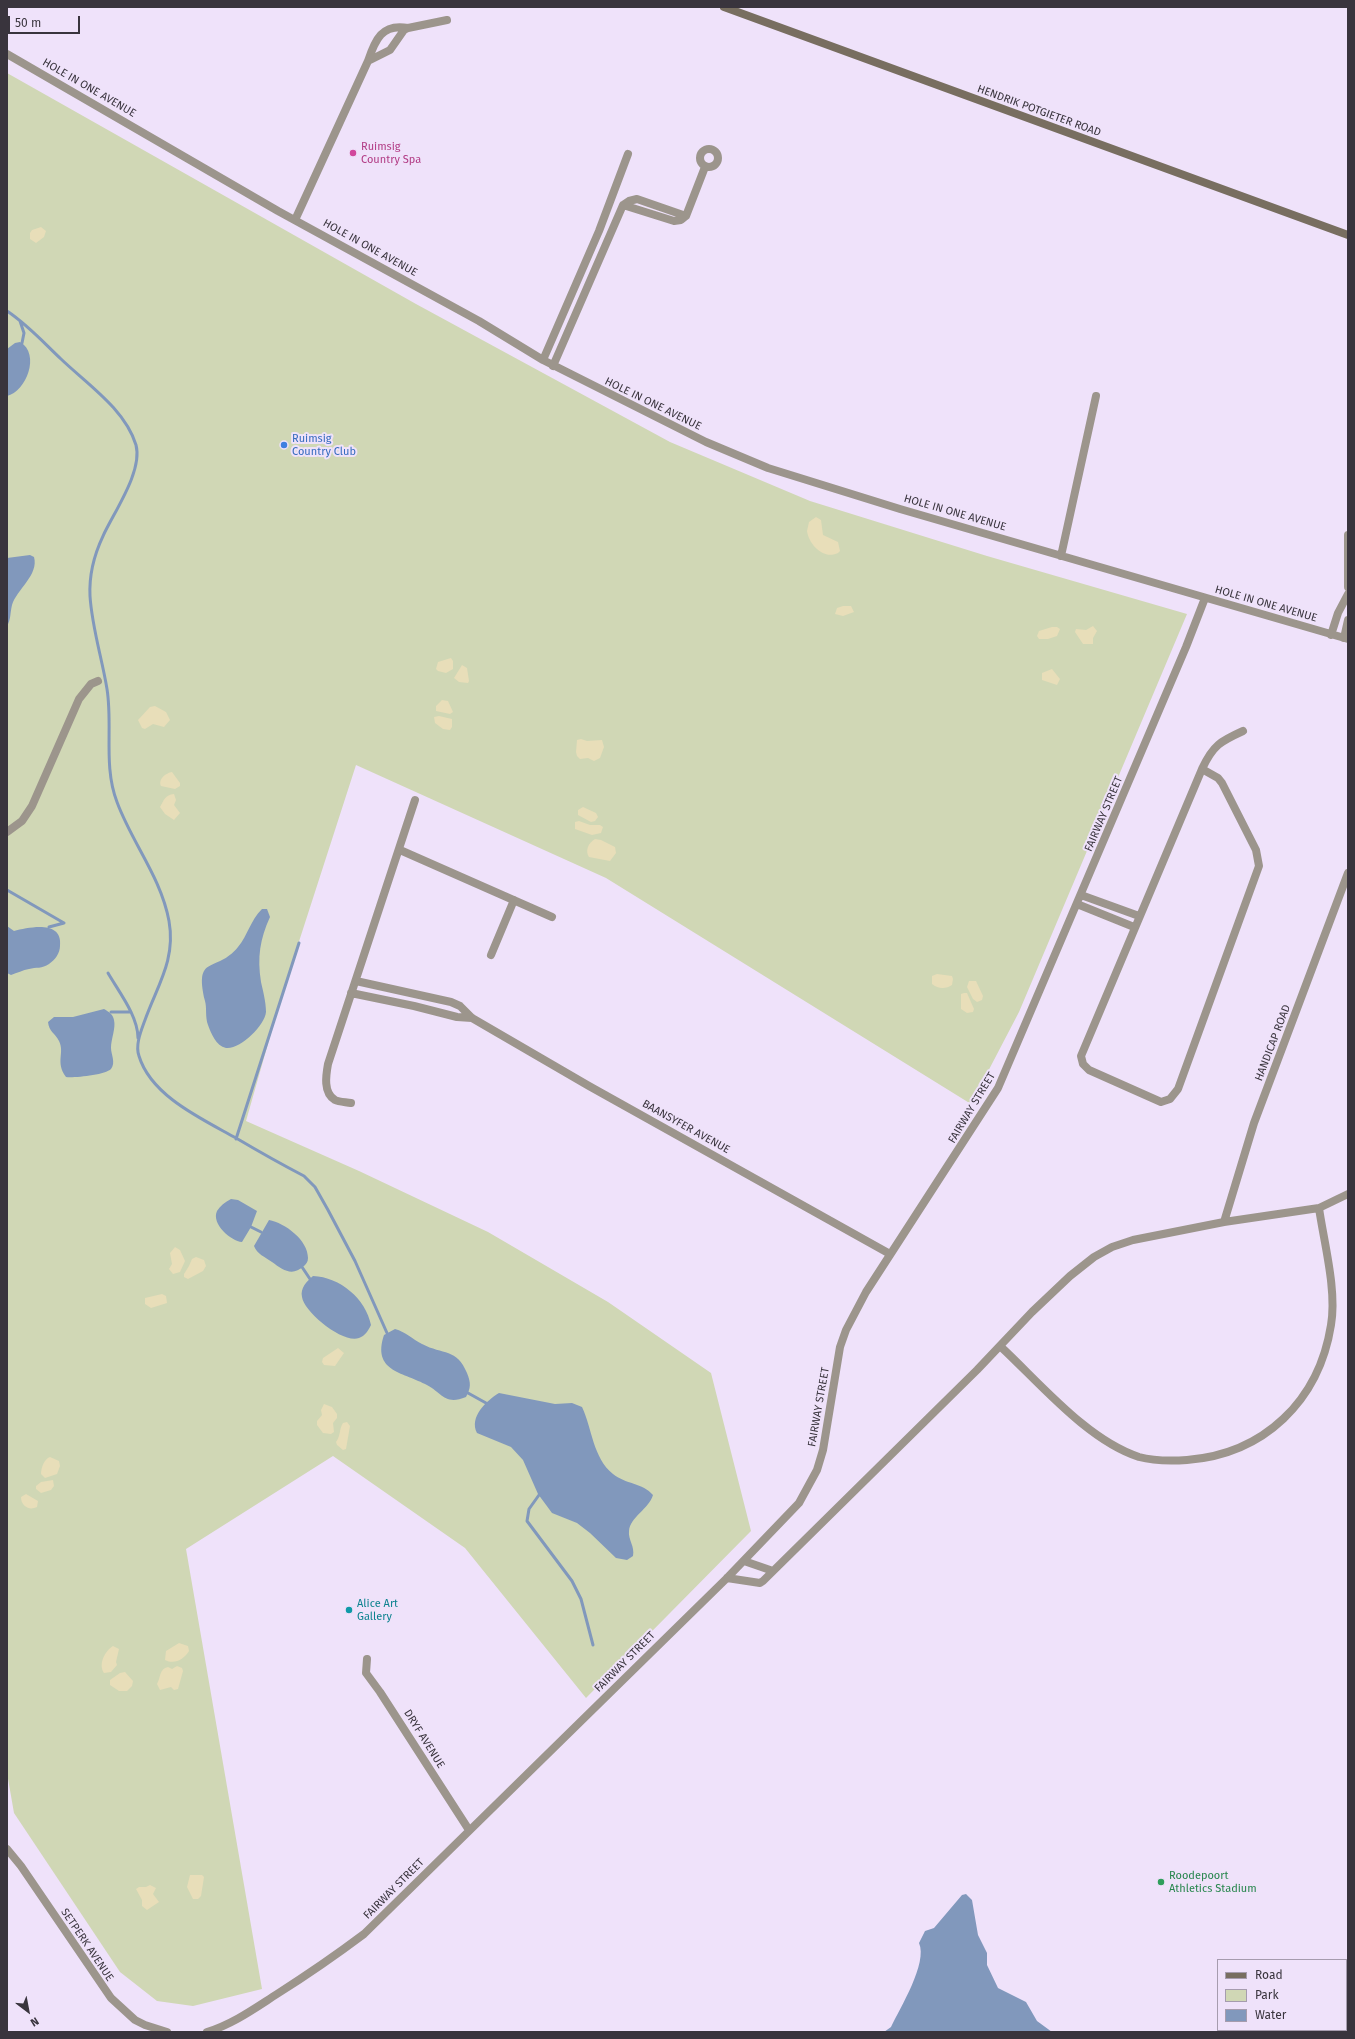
<!DOCTYPE html>
<html>
<head>
<meta charset="utf-8">
<style>
  body { margin:0 }
  #map { position:relative; width:1355px; height:2039px; overflow:hidden; background:#efe2fa; font-family:"Fira Sans",sans-serif }
  canvas { display:block }
  .frame { position:absolute; inset:0; border:8px solid #39343d; pointer-events:none }
  .legend { position:absolute; left:1217px; top:1959px; width:130px; height:72px; box-sizing:border-box; background:#efe2fa; border:1px solid #a69cae; margin:0; padding:5px 7px; list-style:none; font-size:12px; color:#39343d }
  .legend li { display:flex; align-items:center; gap:8px; height:20px }
  .legend b { width:20px; border:1px solid #a69cae }
  .north { position:absolute; left:8px; top:1991px; width:40px; height:40px; -webkit-text-stroke:3px #efe2fa; paint-order:stroke; rotate:148deg; font-size:11px; font-weight:700; line-height:16px; text-align:center; color:#39343d }
  .north::after { content:''; display:block; margin:auto; width:14px; height:18px; background:#39343d; clip-path:polygon(50% 0,100% 100%,50% 72%,0 100%) }
  .scale { position:absolute; left:8px; top:16px; width:72px; height:18px; box-sizing:border-box; border:2px solid #39343d; border-top:0; padding-left:5px; font-size:12px; line-height:14px; white-space:nowrap; color:#39343d; -webkit-text-stroke:3px #efe2fa; paint-order:stroke }
</style>
</head>
<body>
<div id="map">
<canvas width="1355" height="2039"></canvas>
<div class="frame"></div>
<ul class="legend">
<li><b style="height:5px;background:#786e60"></b>Road</li>
<li><b style="height:11px;background:#d0d7b5"></b>Park</li>
<li><b style="height:11px;background:#8198bc"></b>Water</li>
</ul>
<div class="north">N</div>
<div class="scale">50 m</div>
</div>
<script>
const context = document.querySelector('canvas').getContext('2d');
context.lineJoin = 'round';
function fillPath(path, color) { context.fillStyle = color; context.fill(path, 'evenodd'); }
function stroke(path, color, width, dash) { context.strokeStyle = color; context.lineWidth = width; context.lineCap = dash ? 'butt' : 'round'; context.setLineDash(dash || []); context.stroke(path); }
function label(font, color, halo, rows, align = 'center') {
  context.font = font + ' "Fira Sans",sans-serif'; context.lineWidth = 4; context.setLineDash([]); context.textBaseline = 'middle'; context.strokeStyle = halo; context.fillStyle = color; for (const [text, x, y, turn = 0] of rows) {
    context.save(); context.translate(x, y); context.rotate((+turn || 0) * Math.PI / 180); context.textAlign = isNaN(turn) ? turn : align; if (halo) context.strokeText(text, 0, 0); context.fillText(text, 0, 0); context.restore();
  }
}
const green = new Path2D(`
  M7,73l409,231 254,138 140,59 177,55 200,58 -168,398 -48,92 -365,-226 -250,-113 -73,226 -37,130 113,50 129,61 120,70 103,71 40,158 -165,167 -121,-150 -132,-92 -147,93 76,440 -69,17 -36,-5 -37,-29 -106,-159 -7,-40z`);
const sand = new Path2D(`
  M41,227l5,4 -2,6 -8,6 -6,-4v-6l2,-3z
  M816,517l5,3 2,15 15,7 2,9 -2,2c-14,7 -29,-8 -31,-22l2,-9z
  M843,606h8l3,6 -11,4 -8,-2 2,-6z
  M1093,626l4,5 -4,7v6h-10l-8,-12 1,-3 10,1z
  M1052,627h5l3,2 -3,7 -9,3h-9l-2,-3 2,-5z
  M451,658l2,3v8l-7,4 -8,-2 -2,-2 2,-7z
  M462,665l5,3 2,13 -1,2 -9,-1 -5,-4z
  M1052,669l8,10 -3,6 -15,-5v-7z
  M442,700l6,1 5,11 -3,2 -14,-3v-5z
  M155,706l11,6 4,8 -6,7 -11,-3 -8,5 -3,-1 -4,-8 12,-13z
  M439,716l13,3v8l-2,3 -7,-1 -8,-6 -1,-6z
  M581,739l6,2 15,-1 2,7 -4,11 -6,3 -6,-3 -8,1 -3,-3 -1,-4 1,-12z
  M172,772l8,11v3l-5,3 -14,-3c-3,-7 5,-13 11,-14z
  M174,794l2,6 -2,5 6,8 -6,7 -9,-6 -5,-7c4,-7 5,-12 14,-13z
  M583,807l13,6 2,4 -3,4 -4,1 -13,-7v-5z
  M579,821l11,4h10l3,2 -2,6 -9,2 -17,-6v-7z
  M595,839l6,1 14,7 1,6 -6,8 -21,-4c-4,-6 -1,-14 6,-18z
  M937,974l15,2 1,3 -1,6c-6,4 -14,4 -20,-1v-8z
  M969,981h7l7,15 -1,4 -5,2 -4,-3 -6,-12z
  M964,993h3l7,16 -1,3 -6,1 -6,-4v-15z
  M175,1247l5,3 5,11 -5,11 -7,2 -4,-5 3,-5 -2,-11z
  M196,1257l8,3 2,6 -3,5 -15,8 -4,-2v-3l5,-8 3,-7z
  M162,1294l4,2 1,7 -16,5 -6,-4v-6z
  M338,1348l6,5 -9,13 -11,-1 -2,-3 1,-4z
  M324,1404l8,3 5,7v4l-4,5 1,9 -3,2 -8,-1 -6,-8v-4l5,-6 -1,-5z
  M347,1422l3,4 -4,23 -3,1 -6,-5 -1,-3c5,-7 3,-13 7,-19z
  M50,1457l9,4 1,5 -3,8 -12,4 -4,-4c0,-6 3,-15 9,-17z
  M53,1480l1,6 -3,4 -10,3 -5,-4v-3l5,-4z
  M26,1494l12,7 -1,6c-8,4 -16,-1 -16,-10z
  M179,1643l9,3 1,5c-5,8 -14,14 -24,9l1,-9z
  M113,1646l6,3 -3,13 1,3 -6,7 -7,1c-6,-9 1,-22 9,-27z
  M177,1666l5,2 1,3 -5,18 -4,1 -3,-3 -11,3 -3,-6c4,-7 2,-15 11,-17l4,2z
  M125,1672l8,9 -1,5 -5,5h-8l-9,-6v-5l10,-7z
  M190,1875h12l2,2 -3,19 -3,3h-5l-6,-12z
  M150,1885l6,3 -3,6 6,8 -12,8 -5,-4v-6l-6,-11 3,-2h7z`);
const water = new Path2D(`
  M20,342c21,12 6,50 -13,54v-47l8,-6z
  M30,555l4,2c5,18 -17,32 -22,48 -2,8 -1,14 -5,21v-68z
  M262,909h5l3,8c-10,22 -13,40 -9,65 2,9 5,20 5,30 -1,13 -26,38 -40,36 -10,-2 -15,-15 -18,-23 -3,-8 -1,-17 -3,-24 -11,-48 11,-27 33,-54 10,-12 12,-26 24,-38z
  M7,926l7,5c16,-4 49,-11 46,15 0,7 -5,14 -11,18 -7,5 -13,3 -20,5 -6,1 -12,4 -18,6l-4,-2z
  M104,1009c5,3 9,5 10,11 2,8 -3,19 -3,28 0,6 5,15 0,21 -6,6 -37,9 -45,8 -11,-15 -1,-24 -7,-36 -4,-8 -10,-9 -11,-19l6,-5h19z
  M231,1199l7,1 19,11 -6,16 -9,15c-11,-1 -31,-18 -25,-31 3,-5 8,-9 14,-12z
  M269,1220c16,3 39,20 39,38 0,4 -2,6 -4,8 -12,11 -21,4 -32,-4 -7,-5 -15,-8 -18,-16z
  M313,1276c27,1 53,23 58,49 -3,6 -6,11 -12,13 -16,6 -55,-26 -57,-41 -2,-9 5,-16 11,-21z
  M395,1329c11,3 17,10 27,15 21,11 35,4 45,29 4,10 4,15 -1,24 -22,9 -24,-5 -41,-13 -23,-12 -53,-13 -41,-49z
  M499,1393l56,11 17,-1 10,4c10,21 11,51 31,67 12,10 30,9 40,21 -4,14 -23,22 -24,36 -1,9 6,15 4,25l-6,4 -11,-2 -26,-25 -13,-10 -25,-10 -14,-19 -15,-34 -12,-13 -34,-14c-8,-16 9,-32 22,-40z
  M966,1894l6,6 6,35 9,18v12l11,23 28,14 11,19 15,11h-168l7,-5c9,-19 37,-64 28,-84l6,-12 9,-3 28,-33z`);
const stream = new Path2D(`
  M7,311c21,14 36,31 54,48 26,25 64,50 75,86 7,26 -22,67 -33,91 -9,19 -14,40 -13,60 2,32 12,62 17,93 6,37 -4,77 10,113 15,41 44,75 52,119 7,39 -12,65 -24,99 -4,11 -10,25 -6,36 12,40 63,63 97,82 22,13 45,26 68,38l11,11 13,23 27,51 32,72
  M20,321l4,12 -2,10
  M7,890l57,33
  M49,927l15,-4
  M108,973c11,19 30,43 30,65
  M111,1012h19
  M236,1139l63,-196
  M251,1227l10,5
  M302,1267l8,12
  M468,1393l18,10
  M539,1495l-10,14 -2,12 45,60 9,18 12,46`);
const minor = new Path2D(`
  M7,54l271,157 201,110 64,39 163,82 62,26 132,41 448,130
  M368,61c7,-21 14,-38 40,-33
  M700 158a9 9 0 1 1 18 0a9 9 0 1 1-18 0Z
  M623,205l51,16 7,-1 5,-4 19,-49
  M295,220l73,-159 22,-11 14,-20 4,-2 39,-8
  M543,360l56,-129 29,-77
  M553,366l70,-161 6,-4 8,-2 49,17
  M1348,535v52
  M1061,556l35,-160
  M1331,635l7,-22 10,-19
  M1344,638l4,-18
  M1202,769l16,9 4,5 34,67 3,16 -81,223 -8,10 -9,3 -72,-32 -6,-6 -2,-8z
  M1202,769c11,-24 19,-28 41,-38
  M7,832l15,-11 10,-15 47,-107 12,-15 7,-3
  M400,850l152,67
  M1081,895l58,21
  M1077,904l57,23
  M491,955l23,-55
  M356,981l95,21 9,4 12,12 117,68 301,168
  M351,993l63,13 43,11 15,1
  M351,1103c-5,-1 -12,-1 -16,-3 -12,-7 -9,-25 -7,-36l87,-264
  M1224,1222l30,-99 94,-250
  M1000,1346c40,37 87,94 139,111 15,4 32,4 48,3 77,-6 132,-59 144,-135 6,-35 -7,-82 -12,-117
  M744,1561l29,10
  M727,1578l33,5 3,-2 214,-211 55,-58 38,-36 24,-19 18,-10 21,-7 91,-18 95,-14 29,-14
  M367,1659l-1,14 14,19 89,138
  M7,1849l14,17 90,132 24,22 10,5 22,7
  M207,2032c26,-8 48,-24 70,-38 30,-19 59,-39 87,-60l363,-356 72,-75 18,-33 6,-20 17,-103 6,-17 20,-38 132,-204 188,-441 19,-49`);
const secondary = new Path2D(`
  M724,7l624,228`);
const markers = [
  [353,153,4,"#d1479c"],
  [284,445,4,"#3f7fe0"],
  [349,1610,4,"#0f9aa8"],
  [1161,1882,4,"#2e9e5b"]
];
const streetNames = [
  ["HOLE IN ONE AVENUE",89,88,30],
  ["HENDRIK POTGIETER ROAD",1039,111,20],
  ["HOLE IN ONE AVENUE",370,248,29],
  ["HOLE IN ONE AVENUE",653,404,26],
  ["HOLE IN ONE AVENUE",955,513,16],
  ["HOLE IN ONE AVENUE",1266,604,16],
  ["FAIRWAY STREET",1104,814,-67],
  ["HANDICAP ROAD",1273,1043,-69],
  ["FAIRWAY STREET",972,1108,-59],
  ["BAANSYFER AVENUE",686,1127,29],
  ["FAIRWAY STREET",819,1407,-80],
  ["FAIRWAY STREET",625,1662,-45],
  ["DRYF AVENUE",424,1739,58],
  ["FAIRWAY STREET",394,1889,-45],
  ["SETPERK AVENUE",87,1945,56]
];
const hotelNames = [
  ["Ruimsig",361,147],
  ["Country Spa",361,160]
];
const shopNames = [
  ["Ruimsig",292,439],
  ["Country Club",292,452]
];
const cultureNames = [
  ["Alice Art",357,1604],
  ["Gallery",357,1617]
];
const leisureNames = [
  ["Roodepoort",1169,1876],
  ["Athletics Stadium",1169,1889]
];
fillPath(green, '#d0d7b5');
fillPath(sand, '#e8deb9');
fillPath(water, '#8198bc');
stroke(stream, '#8198bc', 3);
stroke(minor, '#9c958c', 8);
stroke(secondary, '#786e60', 8);
for (const [x, y, r, color] of markers) { const dot = new Path2D(); dot.arc(x, y, r, 0, 2 * Math.PI); context.fillStyle = color; context.fill(dot); stroke(dot, '#efe2fa', 1.5); }
label('11px', '#39343d', '#efe2fa', streetNames);
label('11px', '#b23c85', '#efe2fa', hotelNames, 'left');
label('11px', '#366cbe', '#efe2fa', shopNames, 'left');
label('11px', '#0d838f', '#efe2fa', cultureNames, 'left');
label('11px', '#27864d', '#efe2fa', leisureNames, 'left');
</script>
</body>
</html>
